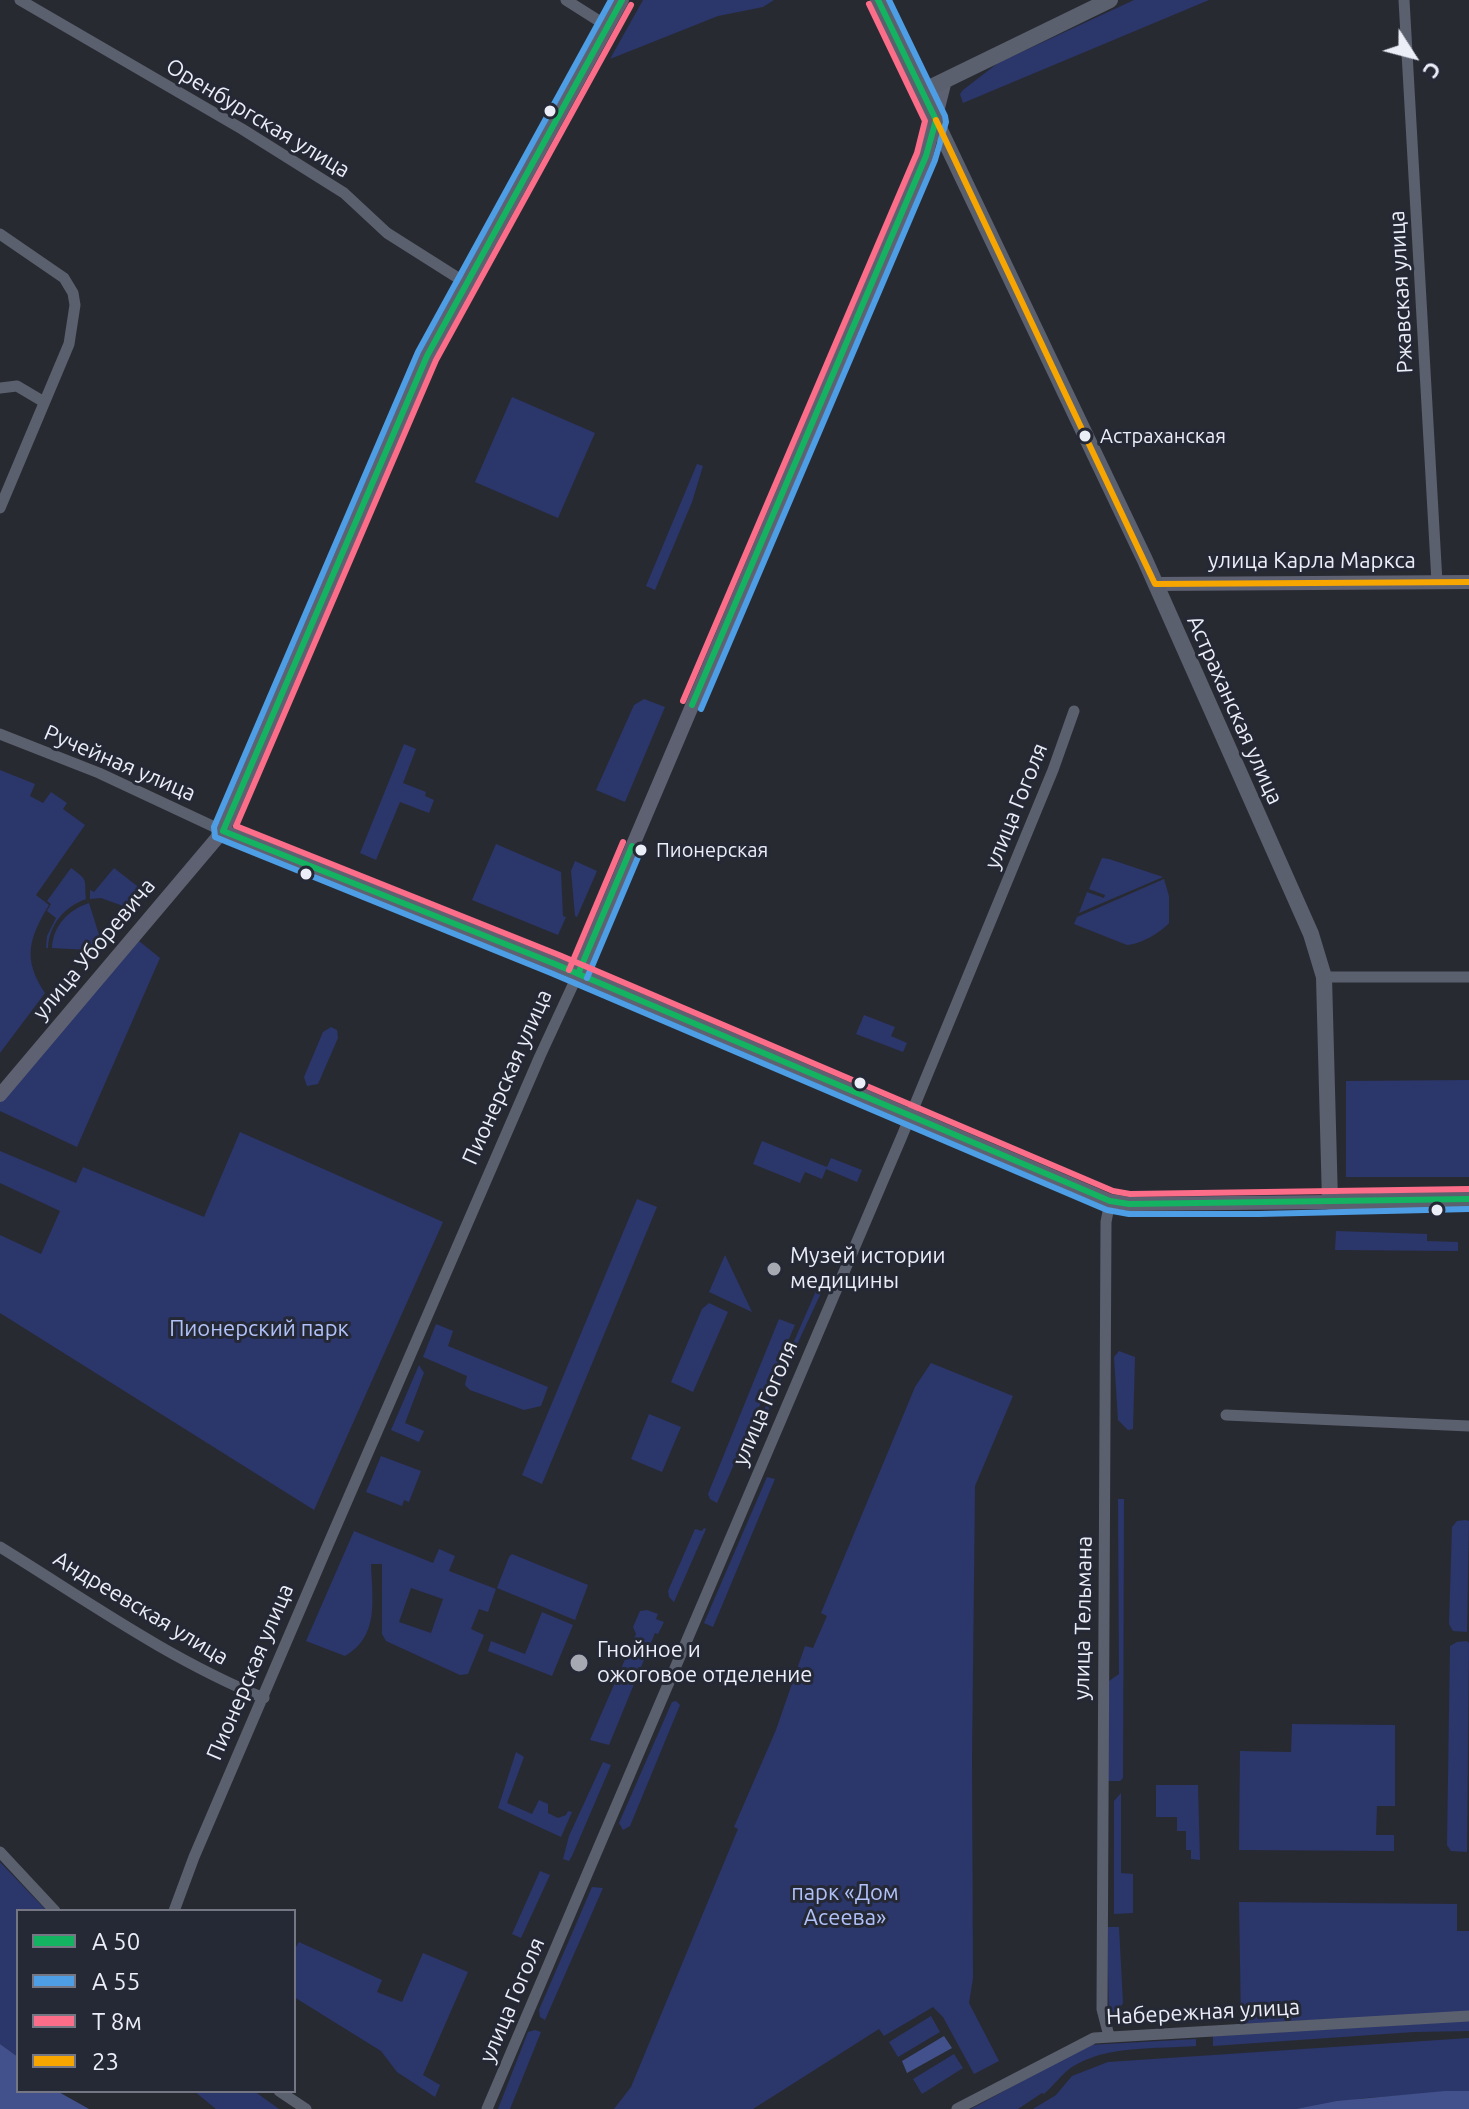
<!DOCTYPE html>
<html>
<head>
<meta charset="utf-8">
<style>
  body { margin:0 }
  #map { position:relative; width:1469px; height:2109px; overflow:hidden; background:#282a32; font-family:Ubuntu,sans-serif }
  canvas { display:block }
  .legend { position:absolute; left:16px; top:1909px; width:280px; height:184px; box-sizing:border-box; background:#252835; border:2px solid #747783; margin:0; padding:10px 14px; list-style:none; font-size:24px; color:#ebeef7 }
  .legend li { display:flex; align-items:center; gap:16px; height:40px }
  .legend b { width:40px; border:2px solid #747783 }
  .north { position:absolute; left:1373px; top:16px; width:80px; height:80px; -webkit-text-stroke:6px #252835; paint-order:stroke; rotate:126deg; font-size:22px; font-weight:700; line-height:32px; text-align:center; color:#ebeef7 }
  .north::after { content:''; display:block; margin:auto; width:28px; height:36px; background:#ebeef7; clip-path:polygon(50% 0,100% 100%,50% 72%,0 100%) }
</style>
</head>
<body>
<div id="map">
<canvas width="1469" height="2109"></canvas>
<ul class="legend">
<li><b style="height:10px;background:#13b361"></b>А 50</li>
<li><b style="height:10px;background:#4d9ee5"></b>А 55</li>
<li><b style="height:10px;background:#fb6d88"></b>Т 8м</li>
<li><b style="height:10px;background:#f7a600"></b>23</li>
</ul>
<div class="north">С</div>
</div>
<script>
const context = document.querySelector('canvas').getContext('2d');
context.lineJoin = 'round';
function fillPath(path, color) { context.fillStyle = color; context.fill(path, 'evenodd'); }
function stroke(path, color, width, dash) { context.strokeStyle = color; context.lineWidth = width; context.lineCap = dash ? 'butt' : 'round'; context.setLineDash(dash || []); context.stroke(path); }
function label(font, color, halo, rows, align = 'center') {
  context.font = font + ' Ubuntu,sans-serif'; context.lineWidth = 6; context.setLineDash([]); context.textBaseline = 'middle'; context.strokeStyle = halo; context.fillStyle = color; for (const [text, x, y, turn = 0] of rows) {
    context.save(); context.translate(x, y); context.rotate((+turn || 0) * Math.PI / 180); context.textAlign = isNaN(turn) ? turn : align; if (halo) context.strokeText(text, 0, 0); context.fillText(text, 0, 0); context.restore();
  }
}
const green = new Path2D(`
  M643,0h131l-11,7 -45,9 -108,43z
  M1134,0h75l-246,103 -3,-9 3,-4 35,-27z
  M512,397l83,36 -37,85 -83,-36z
  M697,464l6,2 -11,36 -37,88 -9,-4z
  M644,699l21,8 -40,95 -29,-12 38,-85z
  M404,744l12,5 -13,34 23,9 -1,4 9,4 -5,13 -29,-11 -24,58 -16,-7z
  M0,770l35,14 -5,12 13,7 8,-11 16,11 -4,6 22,16 -49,70 13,10c-20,33 -27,54 -4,88l-45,60z
  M496,844l65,28 2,44 3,1 -8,18 -86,-35z
  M1102,858l7,1 54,18 -84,36 8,-21 17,6 1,-3 -16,-6z
  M575,861l22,10 -20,46 -2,-1 -4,-45z
  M71,868c18,13 13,10 15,31 -22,8 -37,26 -38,49h-2l1,-12 9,-18 -9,-7 4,-7 -4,-3z
  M114,868l27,21 -15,18 -25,-9 -11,1v-9l4,2z
  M1164,879l5,17v27c-9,10 -28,21 -42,22l-53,-21 3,-7z
  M89,903l11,35 -10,12 -38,-2c1,-22 16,-38 37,-45z
  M134,937l26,21 -83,189 -77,-36v-20z
  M864,1015l31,12 -4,9 16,7 -4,9 -47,-18z
  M331,1027l6,3 1,8 -20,46 -11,2 -3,-9 19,-45z
  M1469,1080v97h-123v-96z
  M240,1132l203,90 -129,288 -314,-197v-78l41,19 19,-43 -60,-28v-32l76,32 7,-16 121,50z
  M762,1141l65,26 4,-9 31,12 -5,12 -31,-13 -4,10 -17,-7 -5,11 -47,-19z
  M637,1199l20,8 -115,277 -20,-9z
  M1336,1231l91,3v7l31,1v9l-123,-1z
  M725,1255l27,57 -43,-20z
  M816,1291l5,2 -27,58 2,7 -7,3 -28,67 -4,-2z
  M709,1303l19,9 -35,80 -22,-10 31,-73z
  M779,1319l16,6 -78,178 -7,-4 -2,-5z
  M436,1324l17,7 -5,15 100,41 -7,19 -17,4 -54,-20 -5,-5 2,-9 -44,-19z
  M1119,1351l16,6 -2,72 -5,1 -10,-10 -4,-63z
  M931,1363l82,33 -38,90 -3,274 1,218 -4,25 30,58 -25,13 -31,-57 -10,-10 -49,29 -5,-7 -126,80h-139l17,-22 107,-258 -4,-2 42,-97 29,-84 8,2 14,-32 -6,-3 94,-226z
  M419,1365l5,8 -19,50 19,8 -5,11 -28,-12z
  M649,1414l32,13 -19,45 -31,-13z
  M381,1456l40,15 -12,31 -5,-2 -2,6 -36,-14z
  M767,1477l8,2 -62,148 -9,-4z
  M1118,1499h6l-1,279 -3,3h-14l3,-100 10,-7z
  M1466,1520l3,1 -2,111 -14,-1 -4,-7 3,-97 5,-6z
  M704,1528l2,1 -32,73 -5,-5 -1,-6 27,-62 7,2z
  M354,1531l79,32 6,-14 16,7 -6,15 47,18 -8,23 -9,-3 -8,20 13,6 -16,39 -8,1 -74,-34 -4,-7v-70h-11c1,34 9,72 -26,92l-39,-15zM411,1588l32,11 -12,34 -32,-11z
  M512,1554l76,31 -13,35 -78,-32 12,-31z
  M647,1610l11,4 -2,5 8,3 -6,12 -3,-1 -46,112 -19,-5 46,-106 -3,-7 7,-16z
  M542,1612l31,13 -21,51 -64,-25 3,-10 34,13z
  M1467,1641l2,2 -2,209 -16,-1 -4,-6 3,-199 7,-4z
  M676,1701l4,4 -50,121 -7,4 -4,-7 53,-121z
  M1292,1724l103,1v81h-18l-1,29h18v16l-155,-1 1,-99 51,1z
  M516,1752l8,5 -17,46 25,11 7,-14 9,4v9l10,5 8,-3 2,-4 4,1 -11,25 -63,-29z
  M603,1762l8,3 -39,91 -3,5 -6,-2 6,-23z
  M1156,1785h42l2,75 -9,-1v-9h-5v-19h-9v-14h-21z
  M1121,1793v80l12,1v39l-19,1v-113z
  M0,1862l47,49h-29v146l-18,-13z
  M540,1871l10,4 -29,63 -9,-4z
  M592,1887l11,1 -58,132 -5,-3 -1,-7z
  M1239,1902l218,2v27h12v81l-228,12z
  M1107,1927h12l4,76 -10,16h-4z
  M299,1942l83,38 -5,12 25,10 21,-49 45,19 -45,103 17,10 -5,12 -38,-25 -16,-21 -87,-54v-47z
  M931,2016l9,16 -42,25 -9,-15z
  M1469,2021v10l-55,1 -201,14v-10z
  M535,2030l6,2 -31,77h-12l30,-77z
  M1469,2038v53l-103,7 -70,11h-263l23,-14 16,-19 36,-14z
  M1196,2039v7c-39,3 -90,-1 -124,21 -10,7 -19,19 -28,27l-2,-1 -24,16h-47l117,-64z
  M954,2054l9,14 -41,26 -9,-15z
  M194,2091h60l25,18h-63z`);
const water = new Path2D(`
  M944,2036l8,12 -45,25 -5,-12z
  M0,2044l18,13v34h39l32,18h-89z
  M1445,2091h24v18h-173l41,-8z`);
const street = new Path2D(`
  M20,0l222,129 102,64 43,40 79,50
  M566,0l41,26
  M1404,0l33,582
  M0,234l64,44 9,15 2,12 -6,39 -69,164
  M0,388l17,-2 27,16
  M0,734l99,39 124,58
  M1324,977h145
  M1226,1415l243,11
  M0,1547c86,53 170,113 264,151
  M0,1852l55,59
  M174,1911l20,-54 130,-303 216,-498 38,-82
  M1109,2036l-7,-27 4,-787 4,-21
  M279,2091l27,18
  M487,2109l415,-973 151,-366 21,-59
  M957,2109l137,-71 375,-22`);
const secondary = new Path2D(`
  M1155,584l314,-2
  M223,831l332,133 555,237 19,3 201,-2
  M578,974l348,-818 19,-76
  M0,1095l223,-264 204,-475 195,-356`);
const primary = new Path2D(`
  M878,0l267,560 166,374 13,43 6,225 139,-3
  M923,91l187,-91`);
const bus1 = new Path2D(`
  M622,0l-195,356 -204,475 332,133 555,237 19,3 340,-5
  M692,705l234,-549 10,-36 -58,-120
  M578,974l54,-128`);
const bus2 = new Path2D(`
  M611,0l-193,352 -204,475 1,10 336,136 556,237 22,4h130l210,-5
  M701,709l234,-549 11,-38 -1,-6 -56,-116
  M587,978l54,-128`);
const bus3 = new Path2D(`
  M631,5l-195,355 -200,466 323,129 554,236 17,3 339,-5
  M683,701l234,-548 8,-32 -56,-117
  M569,970l54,-128`);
const bus4 = new Path2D(`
  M936,120l219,464 314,-2`);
const markers = [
  [550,111,7,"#ebeef7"],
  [1085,436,7,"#ebeef7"],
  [641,850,7,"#ebeef7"],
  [306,874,7,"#ebeef7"],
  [860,1083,7,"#ebeef7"],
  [1437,1210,7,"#ebeef7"],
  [774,1269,8,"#a7a9b2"],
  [579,1663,10,"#a7a9b2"]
];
const busNames = [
  ["Астраханская",1100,436],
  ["Пионерская",656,850]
];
const streetNames = [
  ["Оренбургская улица",258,118,31],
  ["Ржавская улица",1401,292,-93],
  ["улица Карла Маркса",1312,561],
  ["Астраханская улица",1235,710,66],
  ["Ручейная улица",120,763,23],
  ["улица Гоголя",1016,806,-68],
  ["улица Уборевича",94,949,-50],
  ["Пионерская улица",507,1077,-66],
  ["улица Гоголя",765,1403,-67],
  ["Андреевская улица",141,1608,31],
  ["улица Тельмана",1083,1618,-89],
  ["Пионерская улица",250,1672,-67],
  ["улица Гоголя",512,2000,-67],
  ["Набережная улица",1203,2012,-3]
];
const poiNames = [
  ["Музей истории",790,1256],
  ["медицины",790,1281],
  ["Гнойное и",597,1650],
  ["ожоговое отделение",597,1675]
];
const parkNames = [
  ["Пионерский парк",259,1329],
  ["парк «Дом",845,1893],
  ["Асеева»",845,1918]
];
fillPath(green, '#2b366b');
fillPath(water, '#42518c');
stroke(street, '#5b606e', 11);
stroke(secondary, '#5e6171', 14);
stroke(primary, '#5b606e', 16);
stroke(bus1, '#13b361', 6);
stroke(bus2, '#4d9ee5', 6);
stroke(bus3, '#fb6d88', 6);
stroke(bus4, '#f7a600', 6);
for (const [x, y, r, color] of markers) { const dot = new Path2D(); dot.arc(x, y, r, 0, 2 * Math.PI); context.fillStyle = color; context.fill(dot); stroke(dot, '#252835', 3); }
label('20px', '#ebeef7', '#252835', busNames, 'left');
label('22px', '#ebeef7', '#252835', streetNames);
label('22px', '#ebeef7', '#252835', poiNames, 'left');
label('22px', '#b0c1f9', '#252835', parkNames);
</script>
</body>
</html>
